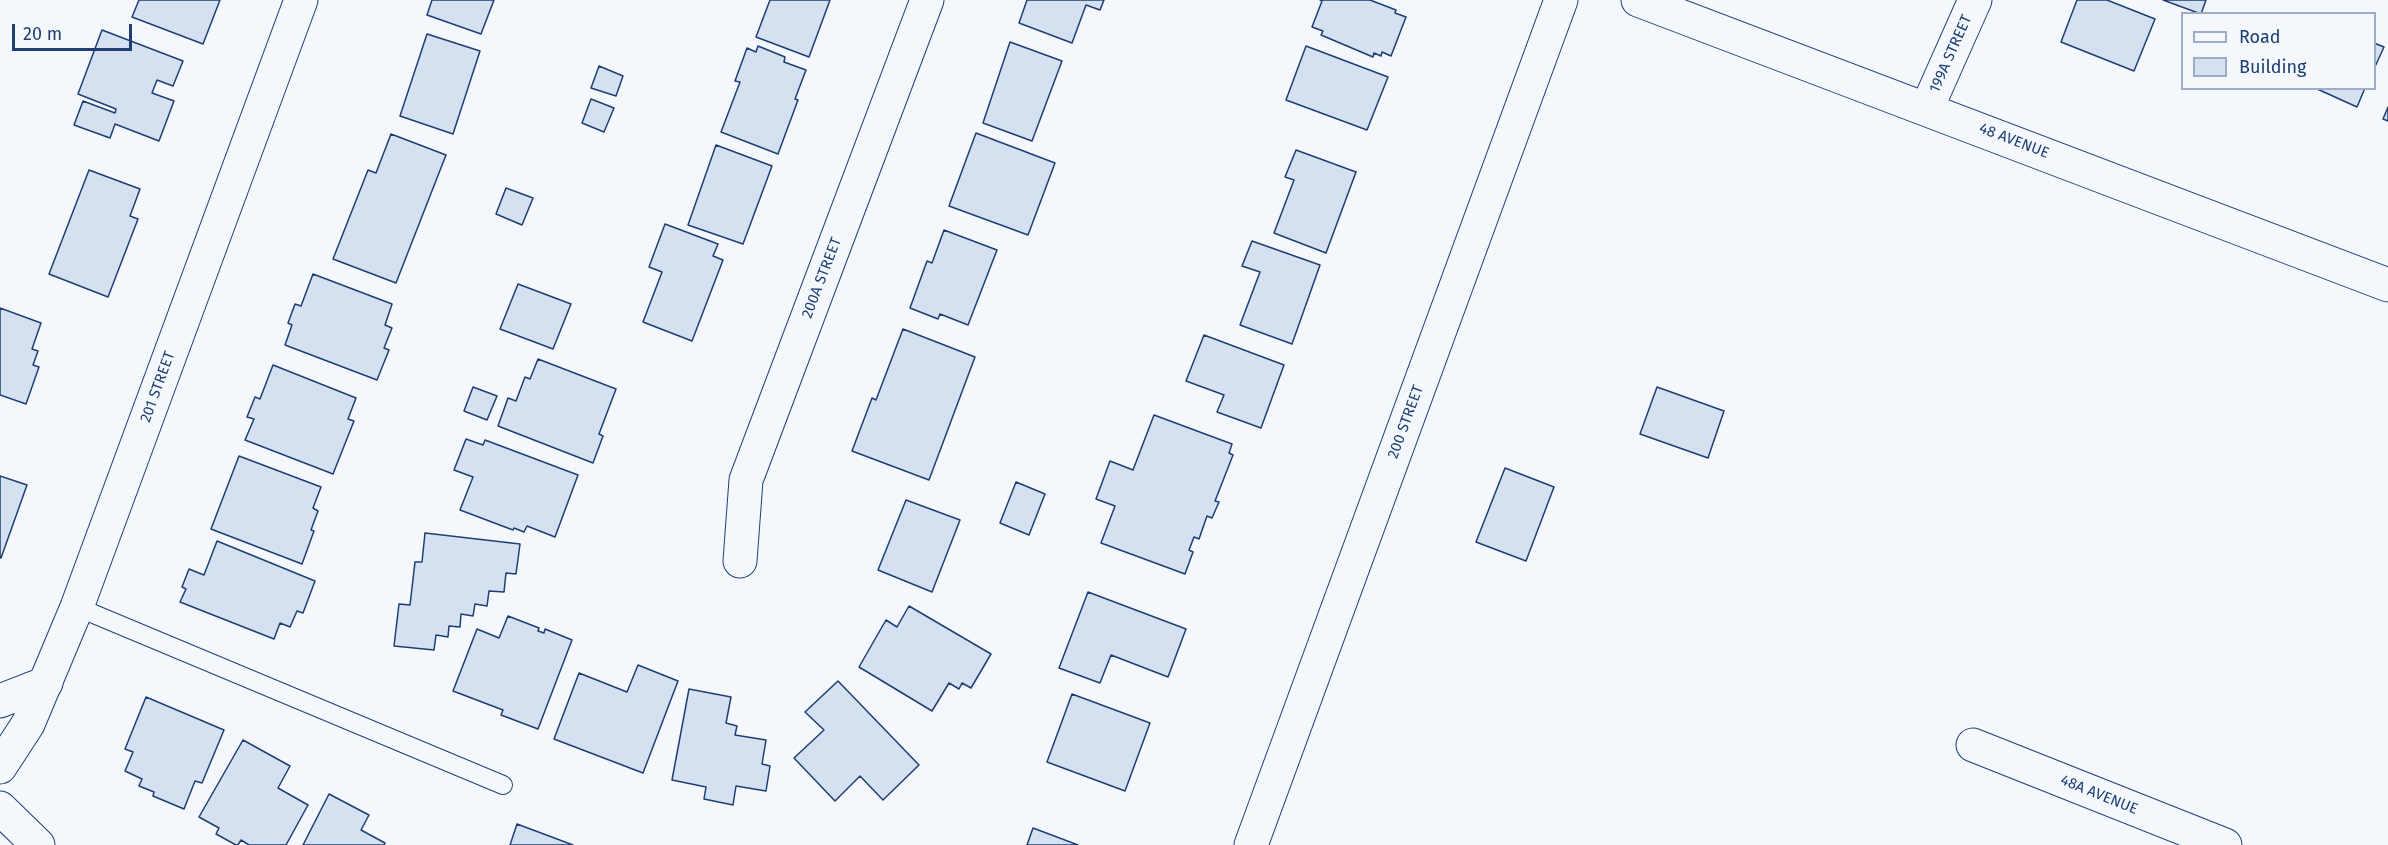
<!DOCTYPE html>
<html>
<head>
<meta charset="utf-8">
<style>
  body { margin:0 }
  #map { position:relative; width:2388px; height:845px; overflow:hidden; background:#f4f7fb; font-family:"Fira Sans",sans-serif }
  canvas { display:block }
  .legend { position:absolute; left:2181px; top:12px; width:195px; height:78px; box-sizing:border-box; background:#f4f7fb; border:2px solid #9eadc5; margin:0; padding:8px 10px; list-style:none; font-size:18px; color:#1d3f73 }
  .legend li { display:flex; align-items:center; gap:12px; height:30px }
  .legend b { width:30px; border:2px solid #9eadc5 }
  .scale { position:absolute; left:12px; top:24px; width:120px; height:27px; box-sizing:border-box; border:3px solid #1d3f73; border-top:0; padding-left:8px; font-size:18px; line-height:21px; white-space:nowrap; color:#1d3f73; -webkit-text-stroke:4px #f4f7fb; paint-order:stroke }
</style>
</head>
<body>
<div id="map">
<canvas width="2388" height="845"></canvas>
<ul class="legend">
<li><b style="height:8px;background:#f4f7fb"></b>Road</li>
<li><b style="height:16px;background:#d5e0f0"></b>Building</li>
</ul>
<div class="scale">20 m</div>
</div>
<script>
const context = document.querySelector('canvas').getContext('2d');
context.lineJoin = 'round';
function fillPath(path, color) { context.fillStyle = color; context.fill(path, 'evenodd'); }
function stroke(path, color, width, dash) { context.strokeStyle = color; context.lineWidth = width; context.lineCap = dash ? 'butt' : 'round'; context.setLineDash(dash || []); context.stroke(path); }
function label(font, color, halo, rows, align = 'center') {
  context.font = font + ' "Fira Sans",sans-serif'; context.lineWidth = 4.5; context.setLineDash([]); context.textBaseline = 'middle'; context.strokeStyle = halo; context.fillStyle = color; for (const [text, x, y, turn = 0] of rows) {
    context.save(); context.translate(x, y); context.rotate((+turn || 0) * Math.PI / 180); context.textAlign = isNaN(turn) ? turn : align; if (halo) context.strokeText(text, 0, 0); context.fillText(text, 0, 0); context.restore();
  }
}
const building = new Path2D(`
  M139,0h81l-17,44 -71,-27z
  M432,0h62l-13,34 -54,-19z
  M770,0h60l-21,57 -53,-20z
  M1027,0h77l-4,10 -14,-5 -14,38 -53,-20z
  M1320,0h50l26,10 -1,3 11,4 -15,39 -9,-4 -1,4 -7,-3 -1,4 -52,-22 2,-4 -11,-4 10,-26z
  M2077,0h30l48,19 -21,52 -73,-29z
  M2163,0h43l-5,14z
  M102,30l81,31 -10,25 -16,-6 -5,13 22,8 -15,40 -44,-17 -5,14 -36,-13 9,-24 32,12 1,-4 -38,-15z
  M427,34l53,17 -27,83 -53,-18z
  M1010,42l52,19 -30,80 -49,-18z
  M2374,43l10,4 -10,22z
  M758,46l27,11 -1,5 22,8 -11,29 3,1 -20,54 -57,-22 19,-50 -5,-1 12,-33 9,4z
  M1306,46l82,31 -21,53 -81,-30z
  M599,66l24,10 -7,20 -25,-8z
  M2315,88h50l-8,19z
  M591,99l23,9 -10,24 -22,-9z
  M2388,107v14l-5,-2z
  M976,133l79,30 -27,72 -79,-29z
  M391,134l55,21 -50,128 -63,-24 35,-89 8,3z
  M716,145l56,21 -29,78 -55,-19z
  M1296,150l60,22 -30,81 -52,-20 20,-53 -9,-3z
  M89,170l51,19 -10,27 8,3 -30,78 -59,-23z
  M506,188l27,10 -11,27 -26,-11z
  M665,224l53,20 -5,12 10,4 -31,81 -49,-19 19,-50 -13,-5z
  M944,230l53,20 -29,75 -28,-11 -2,5 -28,-11 17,-47 5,2z
  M1252,241l68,24 -28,79 -52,-19 20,-53 -18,-6z
  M313,274l79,30 -7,21 7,3 -8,20 5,2 -12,30 -92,-35 7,-20 -4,-2 7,-19 6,2z
  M518,284l53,20 -18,45 -53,-20z
  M0,308l41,15 -9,26 6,2 -5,14 6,2 -13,37 -26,-9z
  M903,329l72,28 -46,123 -77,-29 20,-53 4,2z
  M1204,335l80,30 -23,63 -44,-16 7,-17 -38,-14z
  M538,359l78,30 -17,45 4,2 -10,27 -95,-37 10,-28 8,3 9,-24 5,2z
  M273,365l83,33 -8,21 6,2 -21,53 -88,-34 9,-21 -7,-2 8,-20 5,2z
  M473,387l24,9 -10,24 -23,-9z
  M1657,387l67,24 -16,47 -68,-24z
  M1154,415l78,29 -3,9 4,2 -18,46 4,1 -7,16 -5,-2 -8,23 -5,-2 -5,13 4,2 -8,22 -84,-31 14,-37 -19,-7 14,-38 23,9z
  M466,439l17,6 2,-5 93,35 -23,62 -28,-11 -3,6 -10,-4 -1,2 -53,-20 13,-33 -19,-7z
  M239,456l82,31 -8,21 5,3 -7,19 3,1 -12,33 -91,-35z
  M1505,468l49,19 -28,74 -50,-19z
  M0,476l27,9 -26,73h-1z
  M1016,482l29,12 -16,41 -29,-12z
  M906,500l54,20 -28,72 -54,-22z
  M425,533l95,11 -4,30 -10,-1 -2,19 -15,-1 -2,15 -12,-2 -2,12 -12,-2 -1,13 -11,-1 -1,11 -12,-2 -2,15 -40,-4 5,-42 11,1 5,-43h7z
  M217,541l98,40 -12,32 -6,-2 -7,16 -10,-4 -6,16 -94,-37 6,-13 -4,-2 7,-18 15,6z
  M1088,592l98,37 -18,48 -57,-22 -11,28 -41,-15z
  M909,606l82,48 -20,34 -9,-5 -3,6 -10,-6 -17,28 -73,-44 27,-47 11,7z
  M508,616l31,12 -1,3 6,2 1,-4 27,11 -34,89 -37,-14 2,-5 -50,-19 24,-62 22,9z
  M638,665l40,16 -35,92 -89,-34 25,-66 48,19z
  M838,681l81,84 -36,35 -23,-24 -25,25 -41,-43 30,-28 -19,-18z
  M689,689l42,8 -5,26 11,3 -2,9 31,5 -4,24 8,2 -4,25 -30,-5 -3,19 -29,-6 2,-12 -34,-7z
  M1072,694l78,29 -25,68 -78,-29z
  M146,697l78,33 -22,53 -7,-2 -11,28 -31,-13 1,-4 -15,-6 3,-7 -17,-8 8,-19 -8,-3z
  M243,740l47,26 -12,22 30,17 -22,40h-37l-8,-5 -3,5h-2l-20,-11 3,-6 -20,-11z
  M329,794l40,21 -8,15 24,13 -1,2h-81z
  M517,824l56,21h-63z
  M1033,828l45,17h-51z`);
const service = new Path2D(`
  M77,607l426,178`);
const minor = new Path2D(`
  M1927,108l48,-108
  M740,561l6,-81 181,-480
  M1973,745l252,100
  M0,767l28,-43 49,-117 224,-607`);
const tertiary = new Path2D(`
  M1638,0l750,285
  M0,701l46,-18
  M0,808l38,37`);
const secondary = new Path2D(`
  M1251,845l310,-845`);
const streetNames = [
  ["199A STREET",1951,54,-66],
  ["48 AVENUE",2014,141,21],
  ["200A STREET",822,278,-69],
  ["201 STREET",158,387,-70],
  ["200 STREET",1406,422,-70],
  ["48A AVENUE",2099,795,22]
];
fillPath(building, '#d5e0f0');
stroke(building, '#1d3f73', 1.5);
stroke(service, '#1d3f73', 20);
stroke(minor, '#1d3f73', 35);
stroke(tertiary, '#1d3f73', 35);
stroke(secondary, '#1d3f73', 35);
stroke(service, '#f4f7fb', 18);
stroke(minor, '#f4f7fb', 33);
stroke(tertiary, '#f4f7fb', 33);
stroke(secondary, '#f4f7fb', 33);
label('15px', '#1d3f73', '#f4f7fb', streetNames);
</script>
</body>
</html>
